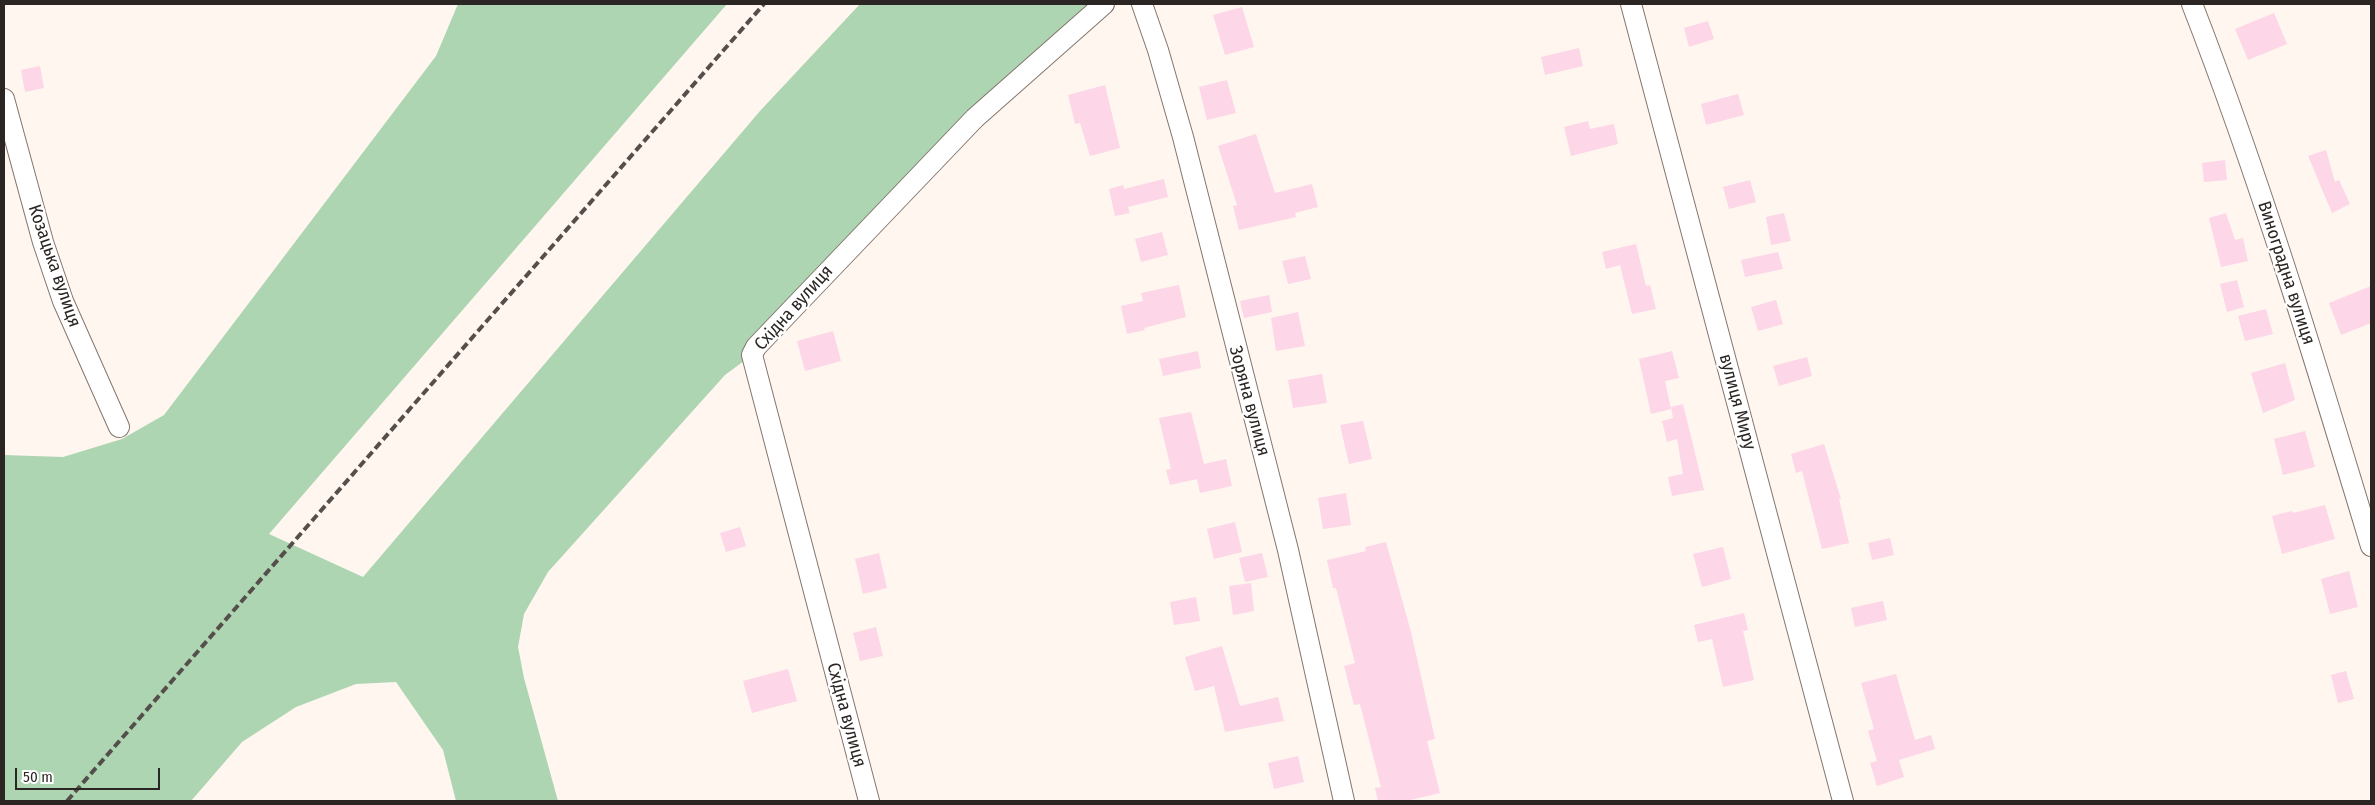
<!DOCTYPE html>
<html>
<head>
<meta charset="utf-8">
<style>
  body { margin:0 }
  #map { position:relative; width:2375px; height:805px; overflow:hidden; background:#fff6f0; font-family:"Fira Sans Condensed",sans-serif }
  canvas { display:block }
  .frame { position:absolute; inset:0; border:5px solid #2b2623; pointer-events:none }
  .scale { position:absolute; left:15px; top:768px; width:145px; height:22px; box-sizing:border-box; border:2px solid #2b2623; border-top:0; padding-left:6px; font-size:15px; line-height:18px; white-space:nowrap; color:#2b2623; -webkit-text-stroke:4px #fff; paint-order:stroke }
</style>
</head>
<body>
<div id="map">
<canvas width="2375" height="805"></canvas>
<div class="frame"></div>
<div class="scale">50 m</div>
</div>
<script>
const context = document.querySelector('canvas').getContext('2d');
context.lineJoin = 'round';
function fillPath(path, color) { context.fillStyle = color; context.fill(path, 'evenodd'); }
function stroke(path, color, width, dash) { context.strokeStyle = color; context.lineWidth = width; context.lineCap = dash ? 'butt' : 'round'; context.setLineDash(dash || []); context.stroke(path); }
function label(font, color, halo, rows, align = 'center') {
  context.font = font + ' "Fira Sans Condensed",sans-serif'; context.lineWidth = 4.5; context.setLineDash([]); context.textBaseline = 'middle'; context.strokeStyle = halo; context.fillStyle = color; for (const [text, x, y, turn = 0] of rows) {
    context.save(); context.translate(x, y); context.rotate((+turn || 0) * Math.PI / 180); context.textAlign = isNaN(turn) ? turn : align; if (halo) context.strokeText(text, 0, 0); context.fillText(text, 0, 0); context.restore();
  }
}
const green = new Path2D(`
  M458,4h269l-458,530 94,43 397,-466 100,-107h244l-129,114 -223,237 -27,20 -177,197 -24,42 -6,33 6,31 34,123h-102l-13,-51 -47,-68 -40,2 -60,23 -54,35 -51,59h-187v-346l59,2 59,-18 42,-24 272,-359z`);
const building = new Path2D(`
  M1242,7l12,40 -29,8 -12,-40z
  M2274,13l13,31 -39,16 -13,-31z
  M1708,21l6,18 -25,8 -5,-19z
  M1579,48l4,18 -38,9 -4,-18z
  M40,66l4,22 -19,4 -4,-22z
  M1227,80l9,33 -29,7 -8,-33z
  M1105,85l15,63 -30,8 -10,-33 -5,1 -7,-29z
  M1738,94l6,21 -38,10 -5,-21z
  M1588,121l2,8 24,-5 4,20 -47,12 -7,-29z
  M1256,134l19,59 37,-9 6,23 -23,6 1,4 -57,13 -6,-24 4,-1 -19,-59z
  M2326,150l9,32 4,-2 11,24 -18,9 -24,-57z
  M2225,160l2,20 -23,2 -2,-19z
  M1164,179l4,18 -40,10 2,6 -15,3 -6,-27 14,-4 1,4z
  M1750,180l6,22 -27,7 -6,-22z
  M1784,213l7,28 -20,4 -5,-28z
  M2226,213l9,27 8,-2 5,23 -27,6 -12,-49z
  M1162,232l6,23 -27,7 -6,-23z
  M1636,244l10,42 4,-1 6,24 -24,5 -12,-49 -14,4 -4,-17z
  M1778,252l5,17 -38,8 -4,-17z
  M1305,256l6,23 -23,5 -6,-23z
  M2237,280l7,27 -17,5 -7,-28z
  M1179,285l7,32 -42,11 1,2 -18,4 -6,-28 22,-5 -2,-8z
  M2371,286v37l-30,12 -12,-32z
  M1269,295l3,17 -28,6 -4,-17z
  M1776,300l7,24 -25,7 -7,-24z
  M2266,309l7,25 -28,7 -7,-25z
  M1298,312l7,34 -29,5 -5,-33z
  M833,331l8,30 -36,10 -8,-30z
  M1198,351l3,17 -38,8 -4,-17z
  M1672,351l7,27 -14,3 6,28 -20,5 -12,-55z
  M1807,357l5,19 -33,10 -6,-20z
  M2285,363l10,37 -32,13 -12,-40z
  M1322,374l5,29 -34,5 -5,-28z
  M1683,404l21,86 -32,6 -4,-19 15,-3 -6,-35 -10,3 -5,-21 11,-3 -2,-11z
  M1191,412l13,52 22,-5 6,27 -32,7 -3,-14 -27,6 -4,-15 5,-1 -12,-51z
  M1363,421l9,38 -23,5 -9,-39z
  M2305,431l10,36 -32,8 -9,-36z
  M1824,444l17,55h-2l10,44 -27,6 -20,-78 -6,2 -5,-19z
  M1346,493l5,32 -28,4 -5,-31z
  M2325,505l10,34 -53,15 -10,-38 20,-5 1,2z
  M1235,522l7,30 -28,7 -7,-30z
  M740,527l6,19 -20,6 -6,-19z
  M1890,538l4,17 -22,5 -4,-17z
  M1386,542l25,90 24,107 -8,2 13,52 -34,8h-28l-3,-13 6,-1 -21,-83 -6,1 -10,-39 11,-3 -19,-75h-3l-6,-28 39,-9 -1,-4z
  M1723,547l8,32 -29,8 -9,-33z
  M879,553l8,35 -24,6 -8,-35z
  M1262,553l6,24 -23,5 -6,-24z
  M2349,571l9,36 -28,7 -9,-35z
  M1251,583l3,28 -21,4 -4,-29z
  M1196,597l4,24 -26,4 -4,-23z
  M1883,601l4,19 -32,7 -4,-19z
  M1744,613l4,17 -5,1 11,49 -31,7 -11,-48 -14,3 -4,-17z
  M876,627l7,29 -23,5 -7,-28z
  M1222,646l18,60 38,-9 6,24 -59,11 -11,-46 -19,5 -10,-34z
  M788,669l9,32 -45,12 -9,-32z
  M2346,671l8,28 -16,4 -7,-28z
  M1896,674l19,66 16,-5 4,14 -36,11 5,17 -27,9 -7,-23 7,-2 -9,-30 6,-2 -13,-46z
  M1298,756l6,26 -30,7 -6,-26z`);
const street = new Path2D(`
  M1142,4l16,46 25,87 105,413 56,251
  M1631,4l212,797
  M2192,4c69,177 124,360 179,542
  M4,99l39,143 20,59 56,126
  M869,801l-117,-446 4,-8 219,-229 129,-114`);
const rail = new Path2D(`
  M67,801l697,-797`);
const streetNames = [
  ["Козацька вулиця",54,266,71],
  ["Виноградна вулиця",2286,273,72],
  ["Східна вулиця",794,308,-48],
  ["Зоряна вулиця",1249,401,75],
  ["вулиця Миру",1737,402,75],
  ["Східна вулиця",846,715,75]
];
fillPath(green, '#add5b1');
fillPath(building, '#fdd6e7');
stroke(street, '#83766e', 22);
stroke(street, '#fff', 20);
stroke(rail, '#554f4c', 4, [8, 4]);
label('18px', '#2b2623', '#fff', streetNames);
</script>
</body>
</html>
